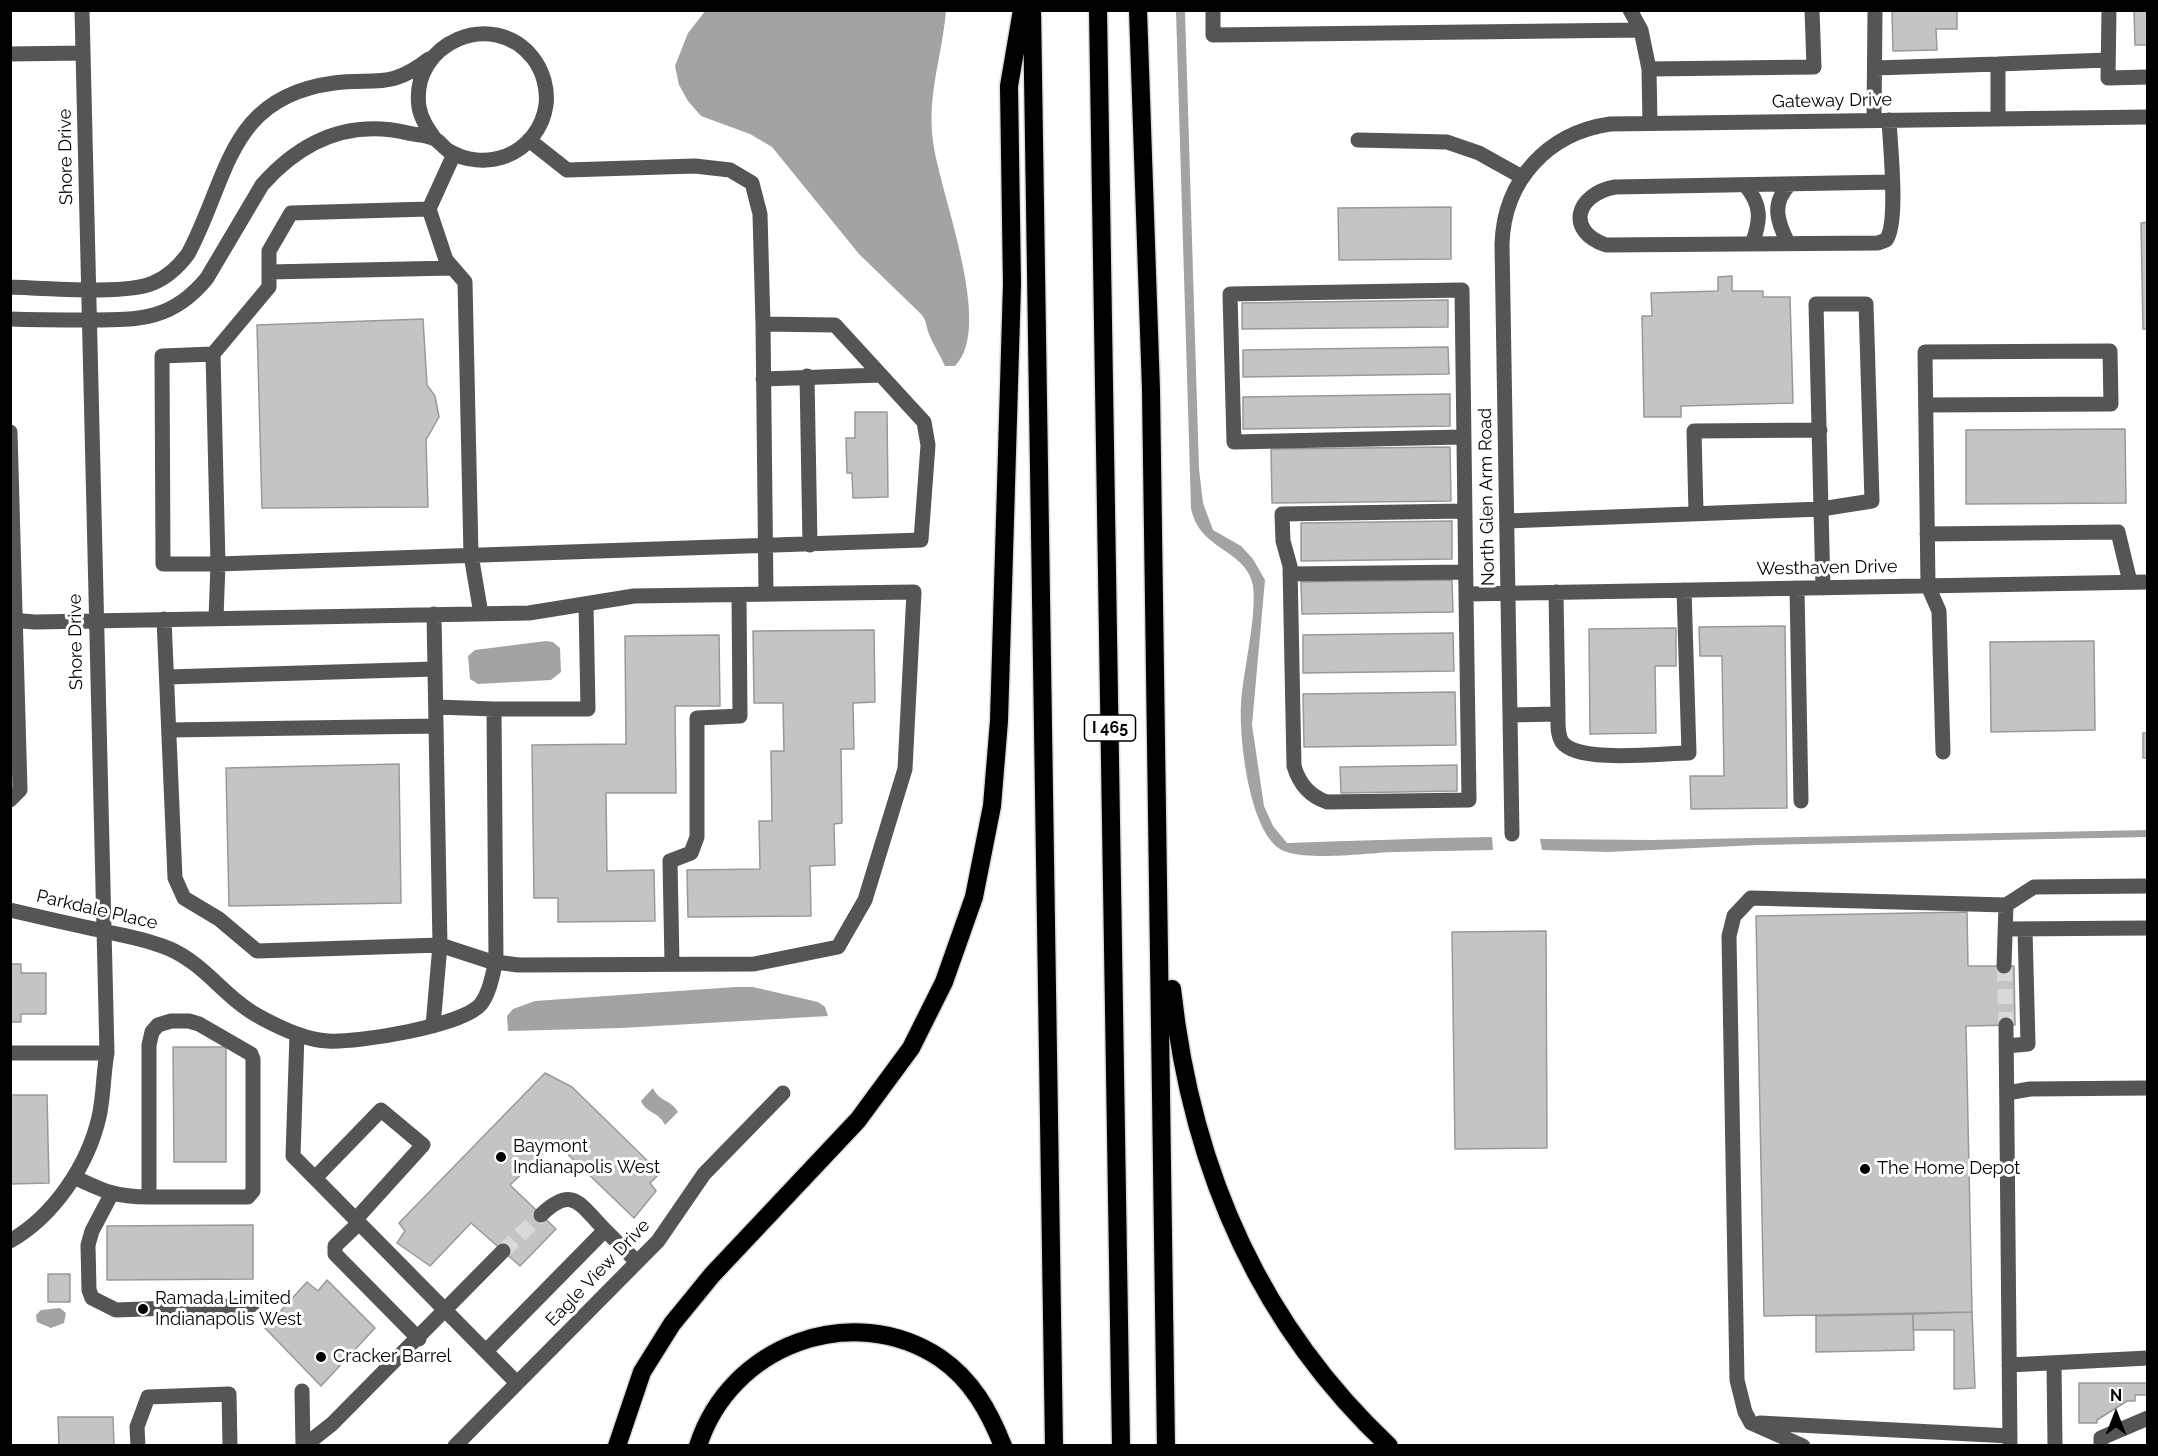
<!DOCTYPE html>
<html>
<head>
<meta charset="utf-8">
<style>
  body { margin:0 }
  #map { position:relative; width:2158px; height:1456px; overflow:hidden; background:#fff; font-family:Raleway,sans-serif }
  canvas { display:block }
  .frame { position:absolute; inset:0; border:12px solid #000; pointer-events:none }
  .north { position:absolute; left:2086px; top:1384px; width:60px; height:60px; -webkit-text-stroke:4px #fff; paint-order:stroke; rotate:0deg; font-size:16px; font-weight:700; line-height:24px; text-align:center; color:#000 }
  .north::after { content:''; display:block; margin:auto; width:21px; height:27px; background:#000; clip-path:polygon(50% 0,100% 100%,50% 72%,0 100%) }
</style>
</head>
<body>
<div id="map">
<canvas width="2158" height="1456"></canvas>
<div class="frame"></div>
<div class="north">N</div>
</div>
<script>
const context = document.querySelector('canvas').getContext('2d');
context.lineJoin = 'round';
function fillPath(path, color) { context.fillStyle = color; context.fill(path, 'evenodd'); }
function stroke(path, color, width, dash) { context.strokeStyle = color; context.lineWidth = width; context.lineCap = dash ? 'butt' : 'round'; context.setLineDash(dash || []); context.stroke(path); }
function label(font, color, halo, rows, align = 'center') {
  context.font = font + ' Raleway,sans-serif'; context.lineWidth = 6; context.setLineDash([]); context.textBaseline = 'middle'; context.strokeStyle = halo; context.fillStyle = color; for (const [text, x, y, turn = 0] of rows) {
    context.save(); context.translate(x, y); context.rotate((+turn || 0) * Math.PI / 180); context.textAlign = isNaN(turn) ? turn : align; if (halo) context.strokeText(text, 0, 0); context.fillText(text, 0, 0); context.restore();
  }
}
const water = new Path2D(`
  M706,10l240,1c-4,46 -19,83 -13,130 6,51 62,186 22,225h-10c-5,-11 -12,-22 -16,-32 -3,-7 -2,-12 -7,-19l-63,-61 -87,-107 -22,-13 -49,-18 -13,-15 -9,-16 -4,-19 13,-33z
  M1176,11h9l14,458 4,34 10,27 28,16 12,13 12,21 -13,145 12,81 9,20 14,17c68,-2 136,-5 205,-6l1,13c-33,1 -66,1 -100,2 -24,1 -93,10 -113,-3 -31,-20 -41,-110 -39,-145 2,-33 16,-87 12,-118 -6,-37 -54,-35 -62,-78z
  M546,641l7,1 7,6 1,24 -10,8 -73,4 -8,-5 -2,-23 7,-6z
  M2148,830l-1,7 -388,8 -152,7 -65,-2 -2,-11 112,1z
  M735,987h18l65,15 7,5 3,9 -206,12 -114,3 -1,-15 6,-7 22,-8z
  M653,1088c5,13 19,12 25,24l-13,13c-6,-13 -19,-12 -24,-24z
  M60,1308l6,5 -2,10 -13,5 -14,-6 -1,-7 5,-5z`);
const building = new Path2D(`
  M1892,10h65v19h-21l1,21 -44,1z
  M2134,10h14v35h-13z
  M1451,207v52l-112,1 -1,-52z
  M2148,222v107h-5l-2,-106z
  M1732,276v15h31v6h27l3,106 -112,3v11h-37l-2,-101h10l-1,-23 67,-2v-14z
  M1448,300v27l-206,2v-26z
  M423,319l4,66 8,11 4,21 -13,23 2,67 -166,1 -5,-183z
  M1448,347l1,27 -206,3v-27z
  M1450,394v32l-207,3v-32z
  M855,412h32l1,85 -35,1 -1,-25h-5l-1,-35h9z
  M2125,429l1,74 -160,1v-74z
  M1450,447l1,54 -179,2 -1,-54z
  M1452,521v38l-151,2v-38z
  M1452,580l1,32 -151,2 -1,-32z
  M1785,626l2,182 -96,1 -1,-33h34l-2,-120h-22l-1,-29z
  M1676,628v38h-21l1,67 -66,1 -1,-105z
  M874,630l1,72 -22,1 1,46h-13l1,74 -8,1 1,41 -25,1 1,50 -123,1 -1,-47 73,-1 -1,-48h13l-1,-70h13l-1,-48h-29l-1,-72z
  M1453,633l1,38 -151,2v-38z
  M719,635l1,71h-45l1,87h-70l1,78 47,-1 1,51 -97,1v-24h-24l-2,-153 94,-1 -1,-108z
  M2094,641l1,89 -104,2 -1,-90z
  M1455,692l1,53 -152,2 -1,-53z
  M2143,733h5v25h-5z
  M399,764l2,139 -172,3 -3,-138z
  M1457,765v26l-116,2 -1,-26z
  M1967,912l1,54h46l1,59 -49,1 6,286 -208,4 -8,-400z
  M1546,931l1,217 -92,1 -3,-217z
  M10,964h11v9h25v41h-25v8h-11z
  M173,1047h53v115h-52z
  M545,1073l27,14 88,86 -10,10 6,8 -22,27 -79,-76 -45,43 46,44 -36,37 -49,-43 -41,43 -33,-23 8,-12 -6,-8z
  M10,1095h37l2,88 -39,1z
  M253,1225v54l-146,1v-54z
  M48,1274h22v28h-22z
  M327,1280l48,48 -54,58 -56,-58 42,-46 11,9z
  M1972,1312l3,76 -21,1v-59h-41v-16z
  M1913,1314l1,36 -98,2v-36z
  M2079,1383h69v12h-13v6h-8l-30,19v3h-18z
  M58,1417h55l1,29h-55z`);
const minorTunnel = new Path2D(`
  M2004,966l2,59
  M503,1251l38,-36`);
const minor = new Path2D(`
  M1213,10v25l428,-5 8,39
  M1630,10l11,20
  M2109,10l-1,68 40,-1
  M10,54l73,-1
  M1998,64l110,-4
  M1875,68l123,-4v55
  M1874,120l1,-110
  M1889,120c1,24 10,104 -3,120l-8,3 -272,2c-41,-14 -30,-51 9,-58l276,-5
  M1650,123l-1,-54 165,-2 -2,-57
  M1358,140l89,2 32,11 43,24
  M1745,185c17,20 16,35 7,59
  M429,209l17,51 19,22 6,273 10,59
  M1788,243c-11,-22 -17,-40 2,-59
  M269,272l183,-4
  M10,287c33,1 117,8 143,-4 15,-6 26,-17 35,-29 41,-76 39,-157 146,-171 42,-5 57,6 95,-24
  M1816,304h50l6,197 -51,8z
  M10,319c27,1 53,1 80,1 50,0 83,0 117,-42l55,-93c39,-44 87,-66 146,-52 8,2 19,2 27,6 5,3 9,9 14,12 16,10 38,12 57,5 21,-8 37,-28 40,-51 2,-16 -3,-34 -13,-47 -40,-51 -123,-15 -114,49 2,12 9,22 16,32
  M763,324l3,270
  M213,354l5,210h-55l-1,-208 51,-2 56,-67v-36l22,-38 138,-4 25,-55
  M807,376l3,169
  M763,379l117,-4
  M1926,405l185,-1 -1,-53 -185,1 3,234 11,25 4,141
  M10,432l10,358 -10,10
  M1463,437l-229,5 -4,-148 232,-4 4,304 682,-12
  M1463,511l-181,3 1,27 7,25 4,200c5,17 15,30 33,36l142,-2 -3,-206
  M1696,513l-2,-82 126,-1
  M1507,521l314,-12 2,79
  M1927,534l191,-2 12,50
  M1290,574l175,-2
  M1797,588l4,213
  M216,618l2,-54 703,-24 7,-95 -4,-23 -89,-97 -72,-1 -3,-110 -8,-31 -22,-13 -35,-4 -128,4 -38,-30
  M10,620l25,2 494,-9 105,-17 280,-4 -9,177 -40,131 -27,47 -84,17 -236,1 -29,-4 -49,-16 -183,6 -38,-32 -35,-21 -9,-20 -11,-259
  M167,677l268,-8
  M494,709h94l-2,-105
  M1558,714c0,9 -1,20 4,28 16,22 101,11 127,11l-5,-163
  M1510,715l48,-1 -2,-122
  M169,730l267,-4
  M1512,834l-10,-590c2,-64 46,-111 108,-120l538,-7
  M10,910c30,7 60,14 89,20 25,6 48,9 71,19 36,16 56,50 90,68 20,11 45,23 68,24 29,2 135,-15 153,-37 9,-12 11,-28 15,-43l-2,-252 -58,-2
  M2006,929l142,-1
  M672,964l-2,-103 21,-8 6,-16v-119l43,-2 -1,-121
  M2004,966l2,-61 28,-18 114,-1
  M2006,1025l4,421
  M433,1026l7,-81 -6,-331
  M297,1034l-4,122 224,227
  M2006,1046l22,-2 -3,-115
  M10,1053h97
  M2007,1093l23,-4 118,-1
  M74,1177c29,14 42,20 75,20h99l5,-6v-132l-2,-5 -52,-30 -10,-3h-18l-13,4 -6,7 -3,13v152
  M315,1178l66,-68 42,35 -67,74
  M111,1195l-19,36 -4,14 1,45 3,8 24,12 136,-5
  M541,1215c32,-31 39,-10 64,15
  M359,1223l-24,23v8l84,85
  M10,1241c44,-25 78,-76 89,-124 5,-22 4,-43 8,-64l-25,-1043
  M486,1351l119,-121 32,32
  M2054,1364l1,82
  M2009,1365l139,-7
  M302,1391l1,55
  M1760,1423l250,13
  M138,1446l-1,-19 11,-30 81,-3 1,52
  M304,1446l28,-22 171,-173
  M455,1446l203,-205 46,-67 79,-81
  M1803,1446l-52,-23 -6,-11 -8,-32 -8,-444 5,-20 17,-18 255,7
  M2101,1446v-8l47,-20`);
const highway = new Path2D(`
  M1032,10l22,1436
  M1098,10l23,1436
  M1138,10l13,380 15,1056
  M1172,989c19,176 86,334 217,457
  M617,1446l25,-74 30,-48 40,-49 146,-155 53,-72 33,-66 30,-85 18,-91 7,-85 13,-437 -3,-198 13,-76
  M698,1446c32,-101 154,-146 242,-88 32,22 49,53 63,88`);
const markers = [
  [501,1157,6,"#000"],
  [1865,1169,6,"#000"],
  [143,1309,6,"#000"],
  [321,1357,6,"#000"]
];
const shields = [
  [1110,728,51]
];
const shieldNames = [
  ["I 465",1110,728]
];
const streetNames = [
  ["Gateway Drive",1832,101,-1],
  ["Shore Drive",66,157,-91],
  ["North Glen Arm Road",1487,497,-91],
  ["Westhaven Drive",1827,568,-1],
  ["Shore Drive",76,642,-91],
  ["Parkdale Place",97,910,13],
  ["Eagle View Drive",598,1273,-46]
];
const poiNames = [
  ["Baymont",513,1147],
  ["Indianapolis West",513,1168],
  ["The Home Depot",1877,1169],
  ["Ramada Limited",155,1299],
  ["Indianapolis West",155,1320],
  ["Cracker Barrel",333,1357]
];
fillPath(water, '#a3a3a3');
fillPath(building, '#c4c4c4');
stroke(building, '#999', 1.5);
stroke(minorTunnel, '#d9d9d9', 15, [15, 8]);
stroke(highway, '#dbdbdb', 21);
stroke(minor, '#555', 15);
stroke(highway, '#000', 18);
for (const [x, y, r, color] of markers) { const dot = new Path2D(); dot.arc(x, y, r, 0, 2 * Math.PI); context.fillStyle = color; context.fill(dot); stroke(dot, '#fff', 2); }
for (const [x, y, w] of shields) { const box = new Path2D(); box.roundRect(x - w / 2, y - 13, w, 26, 4.5); context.fillStyle = '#fff'; context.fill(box); stroke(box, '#000', 1.5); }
label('bold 16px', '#000', null, shieldNames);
label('18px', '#000', '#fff', streetNames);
label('18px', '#000', '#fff', poiNames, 'left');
</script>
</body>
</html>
